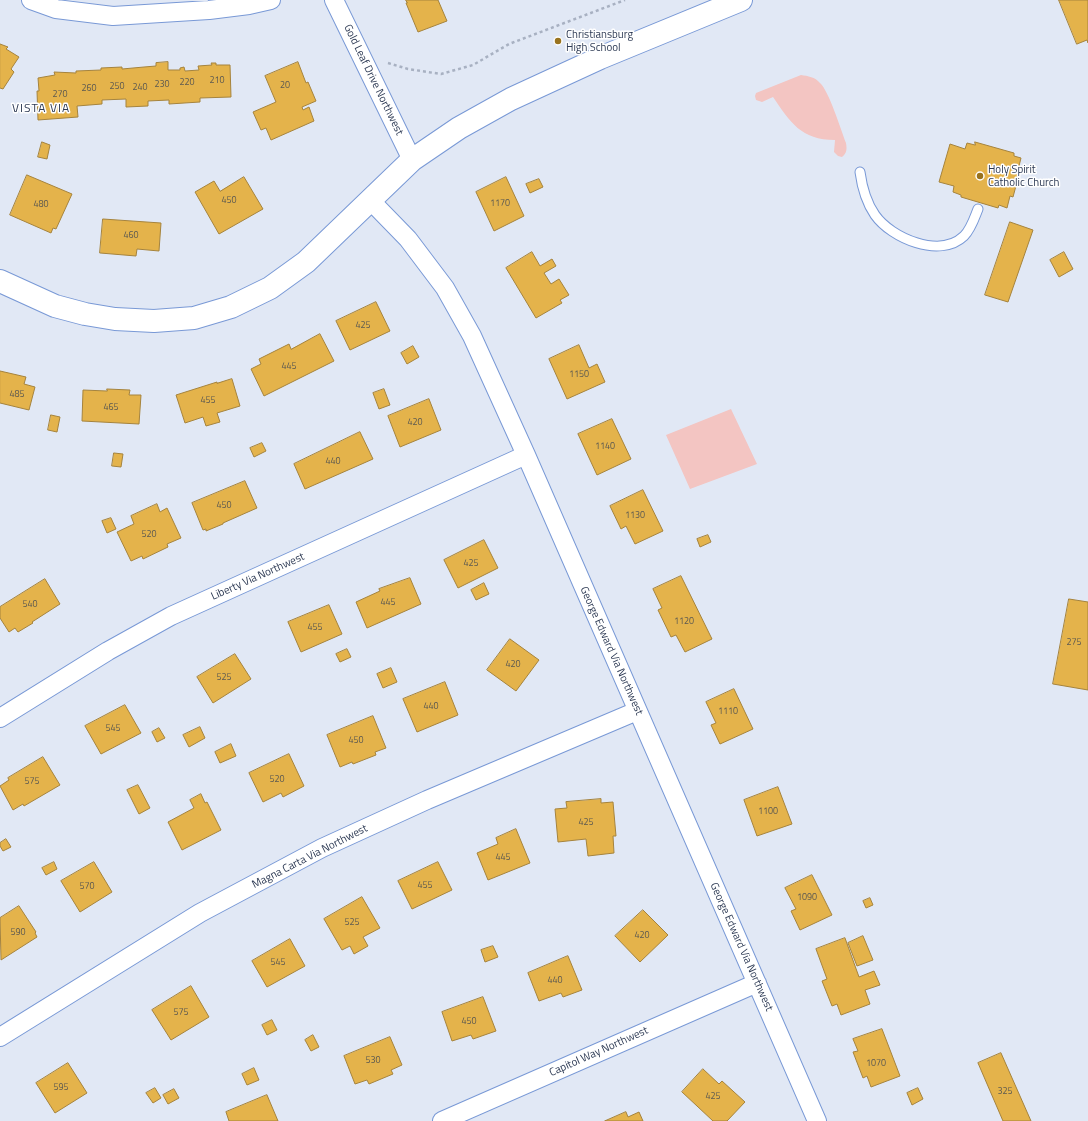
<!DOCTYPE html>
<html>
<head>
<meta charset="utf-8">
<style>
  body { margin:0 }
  canvas { display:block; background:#e1e8f5 }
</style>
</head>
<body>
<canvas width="1088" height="1121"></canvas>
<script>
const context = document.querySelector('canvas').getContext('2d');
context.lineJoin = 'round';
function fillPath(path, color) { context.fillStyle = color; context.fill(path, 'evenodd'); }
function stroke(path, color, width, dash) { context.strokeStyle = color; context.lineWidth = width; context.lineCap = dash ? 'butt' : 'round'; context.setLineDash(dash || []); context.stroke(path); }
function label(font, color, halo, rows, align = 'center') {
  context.font = font + ' "Titillium Web",sans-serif'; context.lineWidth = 3; context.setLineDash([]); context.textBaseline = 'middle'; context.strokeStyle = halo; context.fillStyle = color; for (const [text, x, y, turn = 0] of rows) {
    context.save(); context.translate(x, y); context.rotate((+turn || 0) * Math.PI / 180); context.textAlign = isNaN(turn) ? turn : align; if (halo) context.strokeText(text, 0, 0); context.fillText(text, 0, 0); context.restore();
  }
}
const green = new Path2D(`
  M801,75c7,1 14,2 19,8 9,8 21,47 26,60 1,6 1,10 -4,14l-4,-1 -4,-4 1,-12c-34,0 -45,-18 -62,-43l-11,5 -6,-2 -1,-4 1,-3z
  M731,409l26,55 -67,25 -24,-54z`);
const building = new Path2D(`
  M406,0h32l9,21 -29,11 -12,-29h1z
  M1059,0h29v43l-1,-3 -10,4z
  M0,44l8,3 -2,2 13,8 -8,12 3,3 -11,17 -3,-1z
  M168,62v8h12v-2l4,-1 1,4 14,-1 -1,-4 14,-1 -1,-2h5v2h14l1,32 -31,1v4l-31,2v-4l-21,1v5l-22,1v-8l-24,1v4l-25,2 1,11 -40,3 -1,-29h2l-1,-13 17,-3 -1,-3 22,1v-2l25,-1v-2l21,-1v2l22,-2 12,-1v-3z
  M298,62l8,21 2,-1 8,19 -14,6 1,3 6,-3 5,14 -43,19 -5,-12 -5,2 -8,-18 23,-10 -11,-26z
  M42,142l8,3 -3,14 -9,-2z
  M975,142l39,11v3l7,2 -3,12 2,1 -7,26 -3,-1 -3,12 -8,-3 -1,3 -37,-11v-2l-8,-3 1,-6 -15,-4 11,-38 15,5 2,-6 8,2z
  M27,175l45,19 -16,35 -3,-1 -2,5 -41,-18z
  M244,177l19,32 -44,25 -24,-42 19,-11 6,10z
  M506,177l18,39 -30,15 -18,-39z
  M539,179l4,8 -13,6 -4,-9z
  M103,219l58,4 -2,28 -22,-2 -1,7 -36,-3z
  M1010,222l23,8 -25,72 -23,-7z
  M532,252l8,14 12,-7 4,7 -12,7 7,11 8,-5 10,16 -9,5 2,3 -26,15 -30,-50z
  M1064,252l9,17 -14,8 -9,-17z
  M376,302l14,29 -40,19 -14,-29z
  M320,334l14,27 -70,35 -13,-27 10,-5 -2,-5 30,-15 2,5z
  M579,345l10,23 8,-4 8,18 -38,17 -18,-40z
  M413,346l6,11 -12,7 -6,-11z
  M0,371l26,6 -2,7 11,3 -6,23 -29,-7z
  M232,379l8,27 -23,7 3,9 -14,4 -3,-9 -18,6 -9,-28 41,-13v1z
  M107,389l23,1 -1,5h12l-2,29 -57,-3 1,-31 24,1z
  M384,389l6,16 -11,4 -6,-16z
  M429,399l12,31 -41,17 -12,-31z
  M51,415l9,2 -3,15 -9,-2z
  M612,419l19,40 -34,16 -19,-41z
  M360,432l13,27 -68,30 -11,-25z
  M262,443l4,8 -12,6 -4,-9z
  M114,453l9,1 -2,13 -9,-1z
  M245,481l12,27 -34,15v1l-17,7v-2l-3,1 -11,-27z
  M643,490l20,41 -28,13 -9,-18 -5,3 -11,-23z
  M157,504l3,8 7,-4 14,30 -14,6 1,3 -25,12 -1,-3 -11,5 -14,-29 17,-8 -3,-8z
  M111,518l5,11 -9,4 -5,-12z
  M708,535l3,7 -11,5 -3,-8z
  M484,540l14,28 -40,20 -14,-28z
  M681,576l31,63 -27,13 -9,-17 -5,2 -13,-27 4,-2 -9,-19z
  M410,578l11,26 -54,24 -11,-26 24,-11 -1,-2z
  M45,579l15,25 -28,18 1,1 -15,9 -3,-4 -6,4 -9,-14v-11z
  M484,583l5,11 -13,6 -5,-10z
  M1069,599l19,3v88l-35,-6z
  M329,605l13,29 -41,18 -13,-30z
  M510,639l29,21 -23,31 -29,-21z
  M347,649l4,8 -11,5 -4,-8z
  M235,654l16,25 -38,24 -16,-26z
  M391,668l6,14 -14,6 -6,-14z
  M445,682l13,33 -41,17 -14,-33z
  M734,689l19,40 -33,15 -9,-19 5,-2 -10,-21z
  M125,705l16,28 -40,21 -16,-28z
  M373,716l13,32 -11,4 1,3 -23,9 -1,-2 -12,5 -13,-32z
  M200,727l5,11 -16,9 -6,-12z
  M159,728l6,10 -8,4 -5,-10z
  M231,744l5,12 -16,7 -5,-11z
  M289,754l15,32 -21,11 -2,-4 -18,9 -14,-29z
  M43,757l17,28 -36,21 -1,-2 -10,6 -13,-24 9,-6 -1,-2z
  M138,785l12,23 -11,6 -12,-24z
  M778,787l14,37 -35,12 -13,-36z
  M201,794l4,9 2,-1 14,28 -39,20 -14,-28 26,-14 -4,-8z
  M601,799v4l12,-1 3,34h-3l1,17 -26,3 -2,-17 -28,3 -3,-33 12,-1 -1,-6z
  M516,829l14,34 -42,17 -11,-27 21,-9 -2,-6z
  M6,839l5,8 -8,4 -3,-5v-3z
  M54,862l3,7 -11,6 -4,-7z
  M94,862l18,30 -32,20 -19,-31z
  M438,862l14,28 -40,19 -14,-28z
  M812,875l20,40 -32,15 -9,-19 5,-2 -11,-21z
  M362,897l18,31 -17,9 5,9 -14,8 -4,-8 -8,4 -18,-31z
  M870,898l3,7 -7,3 -3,-7z
  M19,906l17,26 -1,1 2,4 -36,23 -1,-42z
  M643,910l25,25 -28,27 -25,-26z
  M863,936l10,24 -16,6 -9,-23z
  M845,938l14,39 15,-6 6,14 -15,5 5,14 -29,11 -4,-11 -5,2 -10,-25 5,-2 -11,-30z
  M290,939l15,27 -38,21 -15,-26z
  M493,946l5,11 -13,5 -4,-12z
  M568,956l14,34 -19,7 -2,-4 -22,8 -11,-28z
  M191,986l18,31 -38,23 -19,-30z
  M483,997l13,34 -23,8 -2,-4 -19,6 -10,-29z
  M272,1020l5,10 -10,5 -5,-10z
  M882,1029l18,47 -29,11 -4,-11 -4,2 -10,-26 5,-1 -5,-12z
  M313,1035l6,12 -8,4 -6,-11z
  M390,1037l12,28 -11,5 2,4 -24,10 -2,-4 -12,4 -11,-28z
  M1001,1053l30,68h-28l-25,-58z
  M68,1063l19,30 -32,20 -19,-30z
  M254,1068l5,12 -12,5 -5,-11z
  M703,1069l16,15 3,-3 23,21 -18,19h-14l-31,-29z
  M155,1088l6,10 -8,5 -7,-10z
  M918,1088l5,11 -11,6 -5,-12z
  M174,1089l5,9 -11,6 -5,-9z
  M267,1095l11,26h-49l-3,-9z
  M626,1112l2,5 11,-5 4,9h-38z`);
const path = new Path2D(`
  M388,63l20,6 33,5 32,-9 36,-21 116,-44`);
const service = new Path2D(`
  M860,172c2,15 6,30 15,43 16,23 65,44 89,21 7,-7 10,-17 14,-27`);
const minor = new Path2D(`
  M31,0l25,9 57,7 96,-6 40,-5 22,-5
  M334,0l78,160
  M371,201l37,38 37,49 27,48 54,119 291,666
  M0,718l108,-67 63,-35 355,-161
  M0,1037l200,-124 122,-65 105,-48 210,-89
  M442,1121l315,-138`);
const tertiary = new Path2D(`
  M0,281l55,25 30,8 30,5 39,2 40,-3 37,-11 39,-19 36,-26 106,-102 47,-32 52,-29 89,-41 141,-58`);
const markers = [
  [558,41,4,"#99731e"],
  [980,176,4,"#99731e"]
];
const numberNames = [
  ["210",217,81],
  ["220",187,83],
  ["230",162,85],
  ["20",285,86],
  ["250",117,87],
  ["240",140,88],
  ["260",89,89],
  ["270",60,95],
  ["450",229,201],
  ["1170",500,204],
  ["480",41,205],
  ["460",131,236],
  ["425",363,326],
  ["445",289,367],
  ["1150",579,375],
  ["485",17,395],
  ["455",208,401],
  ["465",111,408],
  ["420",415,423],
  ["1140",605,447],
  ["440",333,462],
  ["450",224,506],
  ["1130",635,516],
  ["520",149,535],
  ["425",471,564],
  ["445",388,603],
  ["540",30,605],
  ["1120",684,622],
  ["455",315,628],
  ["275",1074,643],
  ["420",513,665],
  ["525",224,678],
  ["440",431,707],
  ["1110",728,712],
  ["545",113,729],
  ["450",356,741],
  ["520",277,780],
  ["575",32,782],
  ["1100",768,812],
  ["425",586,823],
  ["445",503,858],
  ["455",425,886],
  ["570",87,887],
  ["1090",807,898],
  ["525",352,923],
  ["590",18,933],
  ["420",642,936],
  ["545",278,963],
  ["440",555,981],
  ["575",181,1013],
  ["450",469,1022],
  ["530",373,1061],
  ["1070",876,1064],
  ["595",61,1088],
  ["325",1005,1092],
  ["425",713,1097]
];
const poiNames = [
  ["Christiansburg",566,35],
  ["High School",566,48],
  ["Holy Spirit",988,170],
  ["Catholic Church",988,183]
];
const streetNames = [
  ["Gold Leaf Drive Northwest",373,80,64],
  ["Liberty Via Northwest",258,577,-24],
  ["George Edward Via Northwest",611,651,66],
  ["Magna Carta Via Northwest",310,857,-27],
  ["George Edward Via Northwest",741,947,66],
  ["Capitol Way Northwest",599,1052,-24]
];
const neighbourhoodNames = [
  ["VISTA VIA",41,109]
];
fillPath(green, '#f3c5c2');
fillPath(building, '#e4b34b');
stroke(building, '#a5833d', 1);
stroke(service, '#7999d6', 11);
stroke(minor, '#7999d6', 20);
stroke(tertiary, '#7999d6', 24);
stroke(path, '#a8b1c2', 2.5, [3, 3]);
stroke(service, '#fff', 9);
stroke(minor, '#fff', 18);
stroke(tertiary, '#fff', 22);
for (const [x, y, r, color] of markers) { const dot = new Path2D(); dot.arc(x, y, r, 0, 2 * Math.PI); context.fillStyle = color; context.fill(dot); stroke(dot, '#fff', 1.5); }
label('9px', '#5a5851', null, numberNames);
label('11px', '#2c3953', '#fff', poiNames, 'left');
label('11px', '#2c3953', '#fff', streetNames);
context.letterSpacing = '1px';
label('12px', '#2c3953', '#fff', neighbourhoodNames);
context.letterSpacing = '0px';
</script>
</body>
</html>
